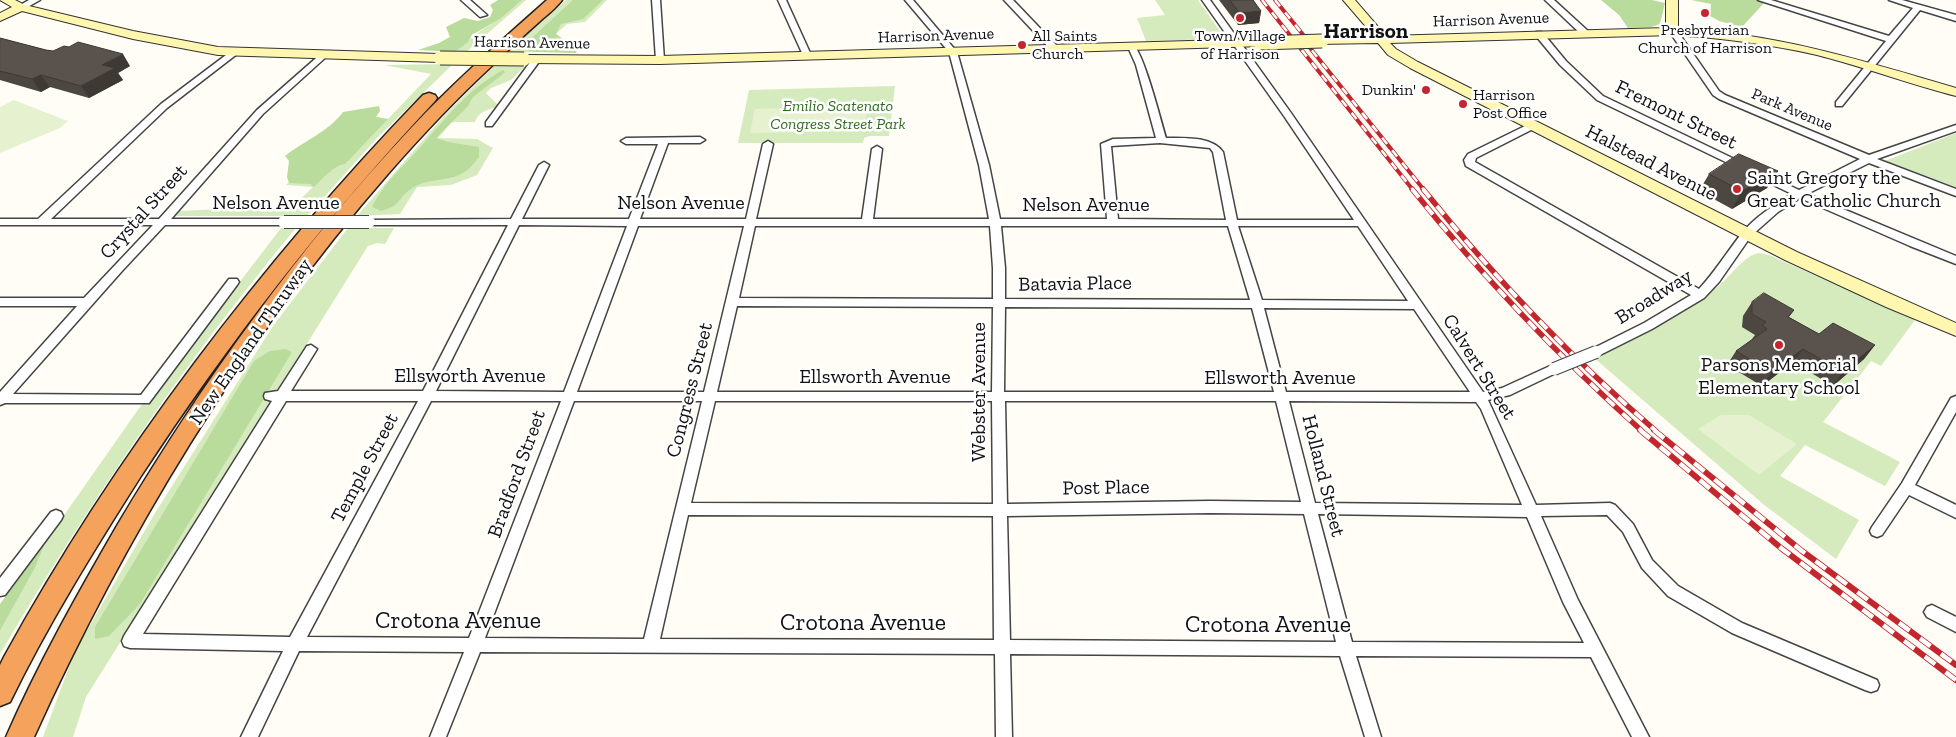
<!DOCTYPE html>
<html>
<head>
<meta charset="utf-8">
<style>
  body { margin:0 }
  canvas { display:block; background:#fffdf5 }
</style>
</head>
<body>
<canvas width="1956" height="737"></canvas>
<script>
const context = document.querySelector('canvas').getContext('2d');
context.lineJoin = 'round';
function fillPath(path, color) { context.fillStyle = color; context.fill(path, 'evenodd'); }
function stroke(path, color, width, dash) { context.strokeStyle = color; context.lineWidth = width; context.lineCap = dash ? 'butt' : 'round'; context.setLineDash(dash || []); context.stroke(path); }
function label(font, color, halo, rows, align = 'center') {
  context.font = font + ' "Zilla Slab",serif'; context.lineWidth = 5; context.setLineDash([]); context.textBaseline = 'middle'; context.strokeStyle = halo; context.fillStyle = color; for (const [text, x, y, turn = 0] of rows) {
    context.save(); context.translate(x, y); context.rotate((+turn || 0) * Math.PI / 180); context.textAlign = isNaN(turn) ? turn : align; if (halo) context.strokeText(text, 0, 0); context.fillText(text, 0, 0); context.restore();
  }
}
const green = new Path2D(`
  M522,0h4l-60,52h-11c21,-20 45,-33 67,-52z
  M566,0h41l-22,22 -18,2 -32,28 -28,1z
  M1155,0h43l26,37 -5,2 -73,2 -9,-23 28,-3z
  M453,64l-73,71 -73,81h-131l2,-5 115,-5 20,-19 -27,-2 69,-72 33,6 43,-45 -47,-9z
  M495,65h28l1,2 -13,13 -20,8 -5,5 12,12 -1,2c-9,3 -19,4 -22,15h-23l-14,16 39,1 16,9 -16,27 -26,10 -34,2 -17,27 -43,2 87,-100z
  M895,86l-6,50h-19l-6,2 -1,5h-125l11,-53z
  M1956,133v55l-71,-27z
  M281,228h15c-111,133 -208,277 -296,426v-23l35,-63 11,-27 96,-137 8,-5z
  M348,228h46l-9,16 -8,-1 -9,3 -282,451 -13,40h-30l32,-86 80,-138 118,-187z
  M1760,253l9,2 146,65 -34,46 -10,-5 -48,61 77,40 -15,24 -80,-41 -25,31 79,44 -23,39 -73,-55 -170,-147c41,-21 86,-41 123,-69 13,-9 28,-34 44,-35z`);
const forest = new Path2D(`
  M498,0h24l-21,18 -29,17 -4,7 -13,10 -37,-2 21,-7 11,-6 -4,-10 18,-9 14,3 12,-4 3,-7 -3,-5z
  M573,0h30l-20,19 -22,5 -5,10 17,12 4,7 -42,-1 -13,-3v-2z
  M1601,0h51l13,3 -5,21 -9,3 -23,1 -9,-13z
  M1691,0h65l8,3 -22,24 -23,-6 -9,-5 1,-12z
  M503,70l2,2 -3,3 -29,22 -5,9 -32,32 12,4 31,5v10c-4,5 -8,11 -13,14 -16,12 -39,6 -55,18 -15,10 -8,16 -30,22l-9,-4c10,-21 28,-38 44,-55 26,-29 51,-63 87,-82z
  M379,106l1,5 -4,6 12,2 -43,45c-11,1 -23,15 -31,23l-4,-3 -21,-1 -2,-6 2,-16 -4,-5c19,-15 43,-24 58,-44z
  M286,349l6,3 -152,252 -31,32 -14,3v-12l159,-266 16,-10z
  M46,541l-11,27 -35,63v-27z`);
const pitch = new Path2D(`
  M14,100l54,21 -8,7 -60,25v-46z
  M867,107l-2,24 -115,2 5,-24z
  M1721,415h28l48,29 -38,31 -61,-46z`);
const street = new Path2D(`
  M29,0h11l-16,9 -7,-2z
  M461,0h9l17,15 -7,2z
  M652,0h8l4,60 -4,3 -4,-3z
  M778,0h8l25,55 -1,2 -3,1 -4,-3z
  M905,0h8l44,52 32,113 11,54h107l-6,-75 12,-5 43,-1 -20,-73 -8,-18 4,-3c11,5 29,78 34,94 18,0 46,-2 57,14l14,68h117l-70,-104 -82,-116h8l81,113 192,279 19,-4 48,-22h8l2,3 -2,3 -48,23 -22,5 48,105 74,-2 5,2 18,19 19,36 26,26 64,37 135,57 2,5 -2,5 -6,2 -6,-2 -133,-57 -64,-37 -26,-28 -19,-36 -16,-17 -66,1 37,84 71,137h-17l-41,-80 -235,-1 25,81h-16l-25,-81 -330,-2 2,83h-16l-1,-83 -515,-2 -34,85h-16l34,-85 -165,-1 -41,86h-17l42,-86 -153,-3 -6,-2 -2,-5 2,-5 148,-235 -7,-2 -1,-3 1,-3 13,-2 29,-45 4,-1 6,4 -26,42h132l85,-166h-139l-5,-3 1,-2 146,-1 28,-54 5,-3 5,3 -27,54h107l29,-75h-32l-5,-3 5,-3 74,-1 5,3 -5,3h-32l-28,76h106l17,-75 5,-3 5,3 -17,75h106l10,-70 5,-3 5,3 -9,70h116l-10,-54 -30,-113zM1160,143l50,5 3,4 13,68 -108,-1 -7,-73zM519,225l108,1 -63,166 -128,-1zM638,226h106l-40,166h-127zM755,226h235l3,42v31l-254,-1zM1001,226h227l22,74 -245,-1v-31zM1238,226h120l50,75 -146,-1zM737,306l256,1 -1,85h-275zM1005,307l247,1 22,84h-270zM1264,308l150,1 56,83h-184zM286,401h132l-128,236 -147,-3zM431,401h130l-92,237 -162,-1zM574,401h128l-58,238 -159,-1zM715,401h277l1,103 -302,-1zM1005,401h271l25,101 -91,-1 -203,3zM1289,401l187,1 5,7 41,96 -207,-2zM1210,513l94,1 32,128 -326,-2 -3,-124zM1318,514l209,3 36,85 21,41 -232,-1zM688,515l305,1 1,124 -334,-1z
  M1004,0h9l45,47v4h-6z
  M1545,0h9l34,31v4h-6z
  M1758,0h13l118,36 24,-28 -24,-8h13l54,15v6l-36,-11 -78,96h-6v-4l50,-61z
  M1673,28l3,1 43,62 6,4 144,60 87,-30v6l-79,28 79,30v7l-87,-33 -62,31 149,62v8l-46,-18 -110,-48 -22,14 -27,24 -32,46 -15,16 -52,31 -52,26h-8l-2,-3 2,-3 52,-26 47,-28 -225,-129 -2,-6 4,-6 61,-30h6v4l-59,30 -1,4 224,127c16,-17 28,-37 43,-56 13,-16 32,-28 50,-39l-195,-94 -37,-35 -24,-29v-4h6l24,29 37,35 196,94 61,-31 -141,-60 -6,-4 -44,-64z
  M234,49l4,3 -1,2 -70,54 -116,111h108l98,-109 66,-58 3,1v4l-63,57 -92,105h113l5,3 -5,3h-119l-43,46 -109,123 128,1 88,-116h8l2,3 -2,3 -88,118h-144l-5,2v-13l77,-86h-77v-8h84l69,-73h-153v-6h38l123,-115z
  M537,56l4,3 -49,67h-6v-4l48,-65z
  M1956,396v16l-41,73 41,20v13l-47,-23 -27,40 -5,2 -5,-2 -2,-4 2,-4 30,-44 49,-85z
  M56,510l5,2 2,4 -2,4 -56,75 -5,1v-18l51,-66z
  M1932,605l24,12v15l-29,-15 -3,-5 3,-5z`);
const secondary = new Path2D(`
  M0,0h15l10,5 108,26 85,16 222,7 6,4 -6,4 -222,-7 -85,-16 -111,-28 -22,10v-8l12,-6z
  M1343,0h12l31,36 280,-8v-28h12v28c99,6 184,32 278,60v8c-47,-12 -92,-29 -139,-41 -48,-11 -96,-17 -144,-20l-283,8 6,6 22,13 379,190 159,71v13l-70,-29 -101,-47 -375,-192 -22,-13 -10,-12 -60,1 -2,-3 6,-4 52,-1z
  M1260,39l4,1 2,3 -2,3 -604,18 -136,-1 -6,-4 6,-4 136,1z`);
const highway = new Path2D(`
  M547,0h15c-6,8 -15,15 -23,22 -15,13 -30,27 -44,41 -38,35 -74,73 -108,112 -144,165 -263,363 -353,562h-28c32,-73 72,-144 112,-213 84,-141 181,-277 294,-397 42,-45 89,-86 135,-127z
  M429,93l6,2 2,3 -2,3c-110,117 -207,242 -294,375 -47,74 -93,148 -131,226l-10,4v-41l4,-8c112,-203 258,-395 419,-562z`);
const railFar2 = new Path2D(`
  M1262,0l151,190
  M1275,0l34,42
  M1302,38l122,152`);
const railFar1 = new Path2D(`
  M1412,189c70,87 146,167 230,242
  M1423,189c70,87 148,169 233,242`);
const rail = new Path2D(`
  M1640,430l141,118 175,132
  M1654,430l148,121 154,114`);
const streetBridge = new Path2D(`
  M284,222h85
  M1554,369l42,-17`);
const secondaryBridge = new Path2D(`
  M1260,43l62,-2
  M440,58l84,1`);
const wall = new Path2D(`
  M1219,0h34l8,11 -2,12 -21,2z
  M0,38l46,12 84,16 -12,7 5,7 -34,18 -39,-11 -9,5 -41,-12z
  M1778,171l-11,17 -35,21 -33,-18 10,-17z
  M1752,302l42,8 -5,7 30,17 56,11 -11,14 -31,27 -40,-24 -31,24 -35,-21 9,-14 17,-12h-1l3,-4 -13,-8 1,-11z`);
const shadedWall = new Path2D(`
  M1261,11l-2,12 -21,2 2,-12z
  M123,54l7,12 -12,7 5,7 -34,18 -8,-12 21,-21z
  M41,75l9,12 -9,5 -9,-13z
  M1778,171l-11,17 -35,21 10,-18z
  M1875,345l-11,14 -31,27 10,-14z
  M1803,349l-10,13 -31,24 10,-14z`);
const building = new Path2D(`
  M1230,0h23l8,11 -21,2z
  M0,38l46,12 7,1 11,-5 5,1 9,-5 45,12 -21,11 13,3 -34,18 -40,-11 -9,4 -32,-8z
  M1739,154l39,17 -36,20 -33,-17z
  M1764,293l30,17 -6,7 31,17 14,-11 42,22 -32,27 -40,-23 -31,23 -36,-21 31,-22 -5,-4 4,-3 -14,-8v-12z`);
const markers = [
  [1705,13,5,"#c4262e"],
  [1240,18,5,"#c4262e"],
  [1022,45,5,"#c4262e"],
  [1426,90,5,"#c4262e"],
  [1463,104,5,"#c4262e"],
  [1737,189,5,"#c4262e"],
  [1779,345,5,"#c4262e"]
];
const farStreetnames = [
  ["Harrison Avenue",1491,20,-2],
  ["Harrison Avenue",936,36,-2],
  ["Harrison Avenue",532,43,1],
  ["Park Avenue",1792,110,23]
];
const farPoinames = [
  ["Presbyterian",1705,30],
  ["Church of Harrison",1705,48],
  ["All Saints",1032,36,"left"],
  ["Church",1032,54,"left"],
  ["Town/Village",1240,36],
  ["of Harrison",1240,54],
  ["Dunkin'",1416,90,"right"],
  ["Harrison",1473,95,"left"],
  ["Post Office",1473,113,"left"]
];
const farParknames = [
  ["Emilio Scatenato",838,106],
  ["Congress Street Park",838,124]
];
const streetNames = [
  ["Fremont Street",1676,115,26],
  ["Halstead Avenue",1651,163,27],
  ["Nelson Avenue",276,203],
  ["Nelson Avenue",681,203],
  ["Nelson Avenue",1086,205],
  ["Crystal Street",144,212,-48],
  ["Batavia Place",1075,284,-1],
  ["Broadway",1654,297,-32],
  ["New England Thruway",251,342,-55],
  ["Calvert Street",1479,367,58],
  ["Ellsworth Avenue",470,376],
  ["Ellsworth Avenue",875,377],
  ["Ellsworth Avenue",1280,378],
  ["Congress Street",690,390,-76],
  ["Webster Avenue",979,392,-90],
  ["Temple Street",365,468,-62],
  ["Bradford Street",517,474,-70],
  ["Holland Street",1323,476,76],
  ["Post Place",1106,488,-1]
];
const poiNames = [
  ["Saint Gregory the",1747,178],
  ["Great Catholic Church",1747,201],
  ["Parsons Memorial",1779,365,"center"],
  ["Elementary School",1779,388,"center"]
];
const farDistrictnames = [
  ["Harrison",1366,32]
];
const nearStreetnames = [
  ["Crotona Avenue",458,621],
  ["Crotona Avenue",863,623],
  ["Crotona Avenue",1268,625]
];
fillPath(green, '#d5ebbd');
fillPath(forest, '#b9dc9c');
fillPath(pitch, '#e6f2cf');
stroke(street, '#444', 3);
stroke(secondary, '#333', 2);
stroke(highway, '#222', 3);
fillPath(street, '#fff');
fillPath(secondary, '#fff6b0');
fillPath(highway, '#f5a25d');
stroke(railFar2, '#c4262e', 4);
stroke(railFar1, '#c4262e', 5.5);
stroke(rail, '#c4262e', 6);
stroke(railFar2, '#fff', 2.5, [8]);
stroke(railFar1, '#fff', 4, [11]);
stroke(rail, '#fff', 4.5, [13]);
stroke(streetBridge, '#444', 14, []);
stroke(secondaryBridge, '#333', 15, []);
stroke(streetBridge, '#fff', 12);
stroke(secondaryBridge, '#fff6b0', 13);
fillPath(wall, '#4d4742');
fillPath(shadedWall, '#3f3936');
fillPath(building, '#5a524d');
stroke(building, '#3f3936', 1);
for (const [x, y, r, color] of markers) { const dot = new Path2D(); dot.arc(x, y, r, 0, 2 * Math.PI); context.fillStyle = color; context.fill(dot); stroke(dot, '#fff', 2); }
label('16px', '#111', '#fff', farStreetnames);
label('16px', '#111', '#fff', farPoinames);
label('italic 16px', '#2f6b1f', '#fff', farParknames);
label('20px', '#111', '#fff', streetNames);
label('20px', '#111', '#fff', poiNames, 'left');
label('bold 21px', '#111', '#fff', farDistrictnames);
label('24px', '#111', '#fff', nearStreetnames);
</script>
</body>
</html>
